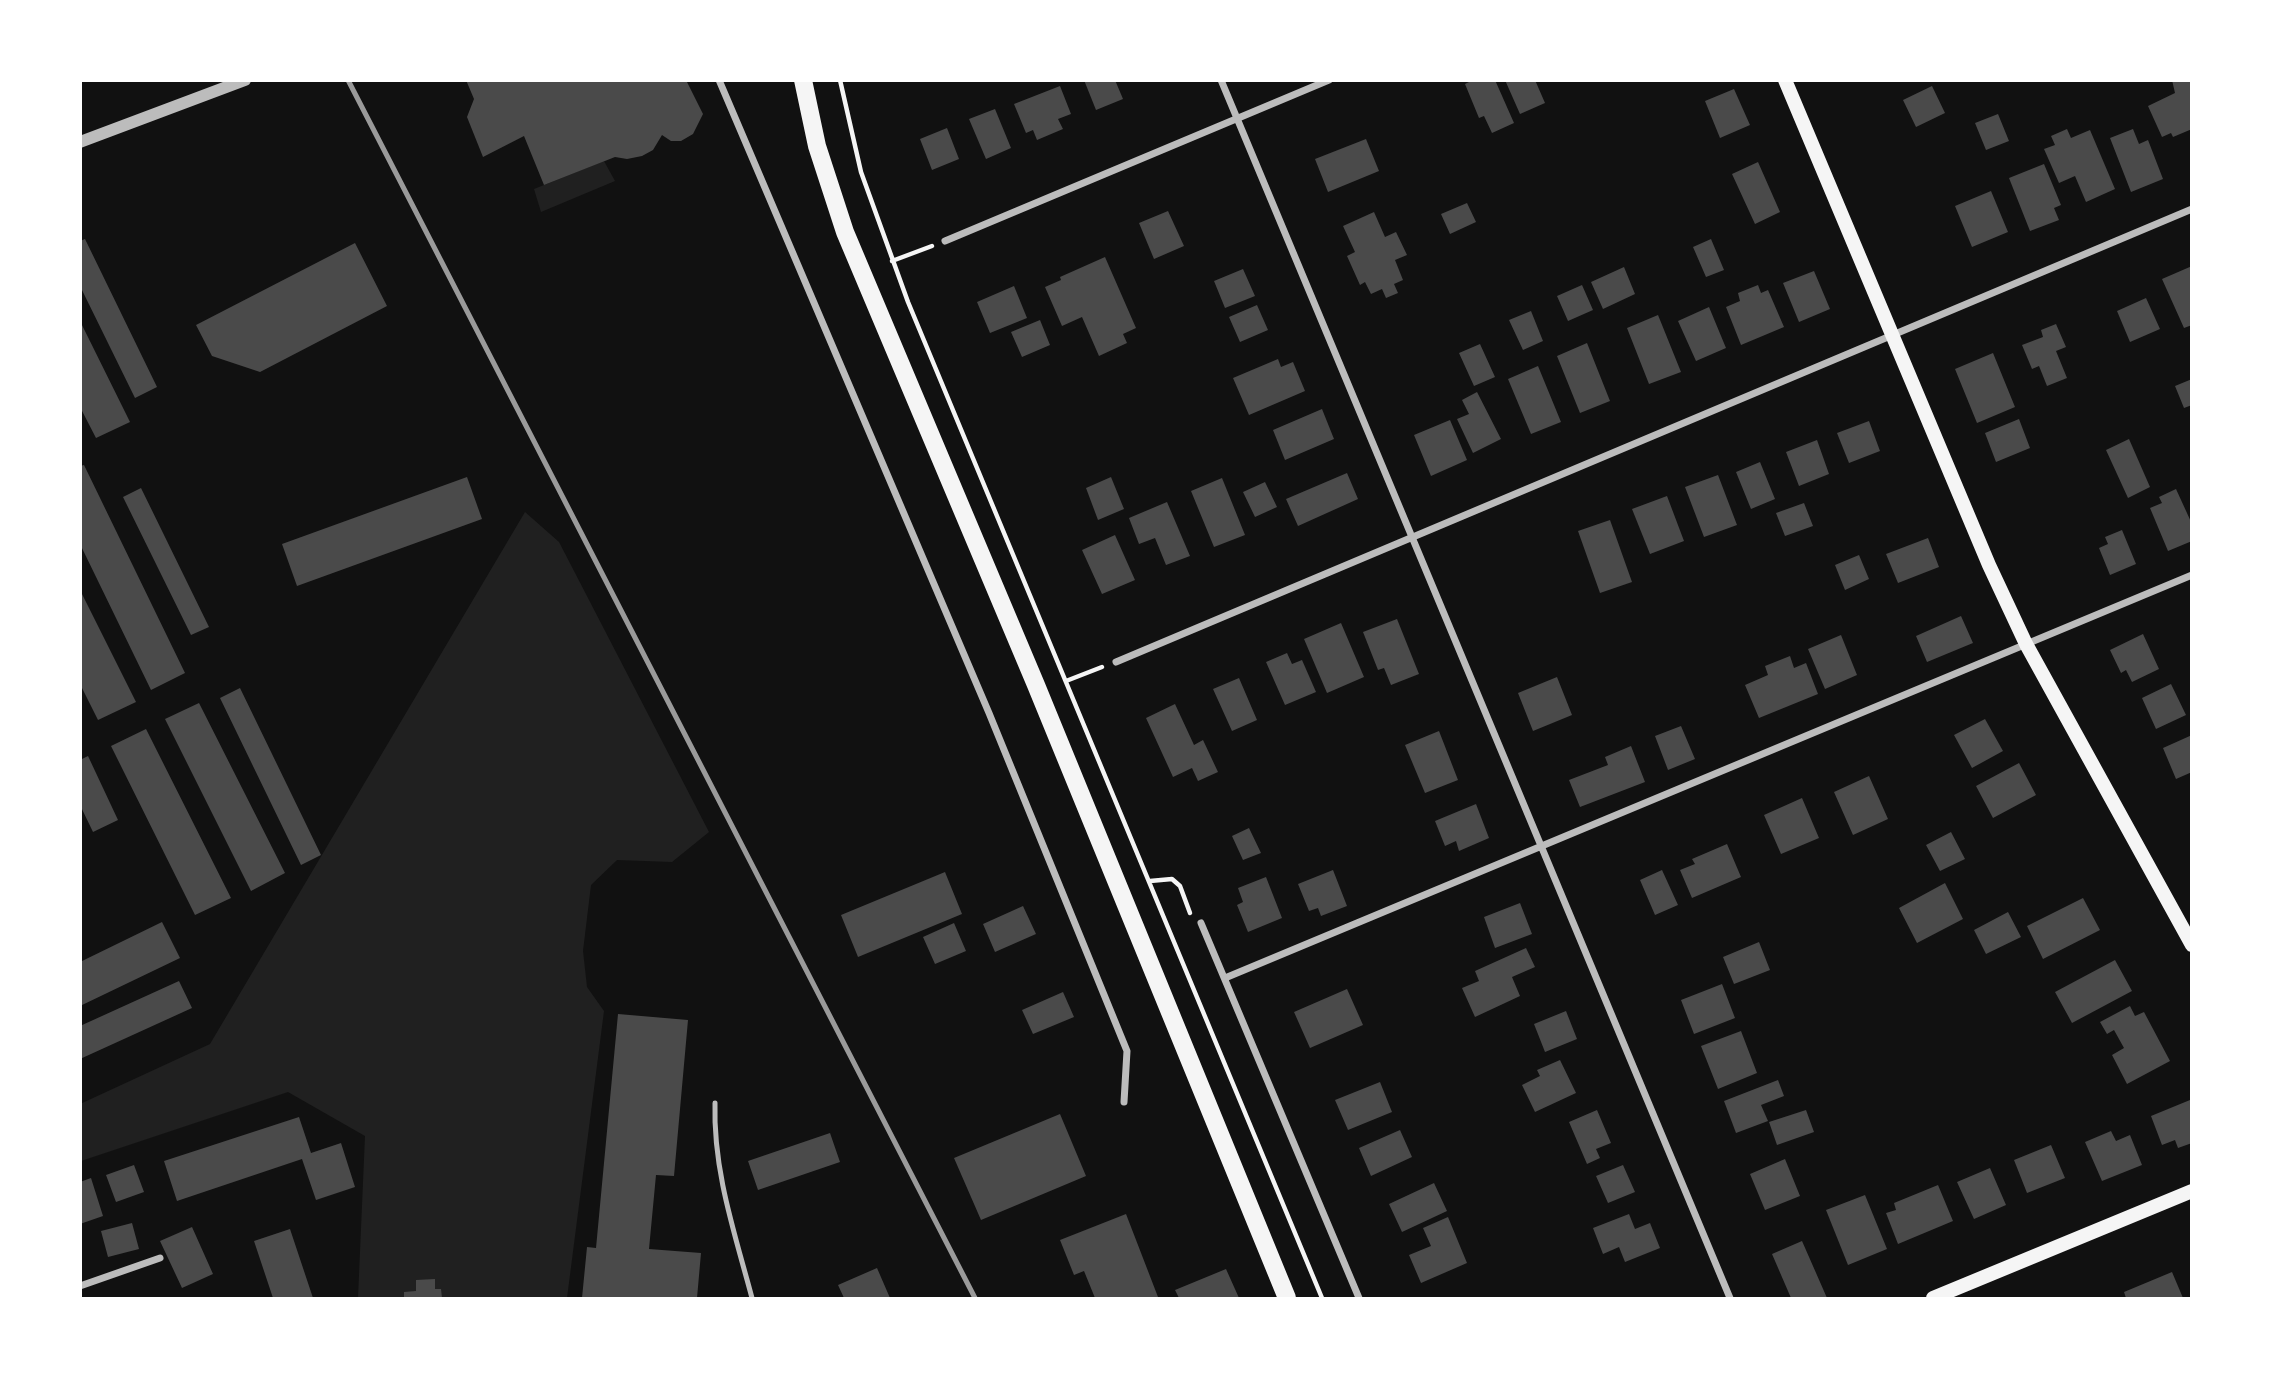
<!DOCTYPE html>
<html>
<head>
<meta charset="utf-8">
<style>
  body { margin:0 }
  #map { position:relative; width:2272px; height:1379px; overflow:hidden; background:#111; font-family:Lora,serif }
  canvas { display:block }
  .frame { position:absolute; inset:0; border:82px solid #fff; pointer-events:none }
</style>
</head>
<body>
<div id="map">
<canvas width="2272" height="1379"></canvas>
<div class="frame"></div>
</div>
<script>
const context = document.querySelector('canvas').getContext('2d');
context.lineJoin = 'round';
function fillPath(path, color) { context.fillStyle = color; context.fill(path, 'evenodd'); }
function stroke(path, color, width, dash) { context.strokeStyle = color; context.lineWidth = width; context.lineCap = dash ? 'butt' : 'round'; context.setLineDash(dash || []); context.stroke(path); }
const green = new Path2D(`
  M604,161l11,20 -74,31 -7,-23z
  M525,512l34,30 150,290 -37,30 -55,-2 -26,25 -8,66 4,36 17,24 -37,287h-209l7,-162 -77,-44 -207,69 -1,-57 130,-60z`);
const building = new Path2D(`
  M466,80h220l17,34 -10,20 -12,7h-10l-9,-6 -9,15 -11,6 -15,3 -12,-2 -71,28 -20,-49 -41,21 -16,-40 7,-18z
  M1084,80h31l8,19 -27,11z
  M1473,80h22l19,43 -22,10 -8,-17 -5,2 -14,-34z
  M1505,80h30l10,23 -25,11z
  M2172,80h20v49l-19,8 -2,-4 -9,4 -14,-31 27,-13z
  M1060,86l11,28 -13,5 5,10 -26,11 -4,-10 -7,3 -12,-29z
  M1932,86l13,27 -29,14 -13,-27z
  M1734,89l16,36 -30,13 -15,-37z
  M995,109l16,39 -25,11 -17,-40z
  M1998,114l11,27 -23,9 -11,-27z
  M947,128l12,31 -27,11 -12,-31z
  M2067,129l4,9 19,-8 25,59 -29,13 -11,-26 -16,7 -15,-34 11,-4 -4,-9z
  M2133,129l6,15 9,-4 15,39 -32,13 -21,-54z
  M1366,139l13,32 -51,21 -13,-33z
  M1758,162l22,50 -25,12 -23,-50z
  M2044,164l17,41 -7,3 5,12 -29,11 -21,-53z
  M1991,191l17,41 -36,15 -17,-41z
  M1467,203l9,19 -26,12 -9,-20z
  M1168,211l16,35 -30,13 -15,-36z
  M1374,212l11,25 11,-5 11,23 -12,5 8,20 -9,4 4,9 -12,5 -4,-9 -11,5 -6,-12 -5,3 -13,-29 8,-4 -12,-26z
  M85,239l72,148 -22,11 -55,-112v-45z
  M1711,239l13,31 -18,7 -13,-30z
  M355,243l32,63 -127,66 -48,-16 -16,-31z
  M1105,257l31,71 -13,6 4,9 -28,13 -17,-39 -20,9 -17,-39 16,-7 -1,-3z
  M2192,266v59l-8,3 -22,-49z
  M1624,267l11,27 -32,15 -12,-27z
  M1243,269l12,27 -30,12 -11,-27z
  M1814,271l16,38 -31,13 -16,-39z
  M1582,285l11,25 -25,11 -11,-25z
  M1758,285l3,8 7,-3 16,37 -43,18 -15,-38 14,-6 -2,-8z
  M1014,286l13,32 -37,15 -13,-31z
  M2146,298l14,31 -30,13 -13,-31z
  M1257,305l11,25 -28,12 -11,-25z
  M1709,307l17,41 -30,13 -18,-40z
  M1531,311l12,30 -20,9 -14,-30z
  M1658,315l23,57 -32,12 -22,-56z
  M1040,320l10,25 -28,12 -11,-25z
  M80,321l50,101 -34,16 -16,-31z
  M2056,324l10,23 -10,4 11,27 -20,8 -8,-20 -7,3 -10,-24 21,-8 -2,-7z
  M1587,343l23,58 -30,12 -23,-57z
  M1480,344l15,33 -21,9 -15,-33z
  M1993,353l22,54 -38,16 -22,-54z
  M1278,359l3,8 12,-5 12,29 -56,24 -16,-37z
  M1538,366l23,56 -30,12 -23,-55z
  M2192,379v26l-8,3 -9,-22z
  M1477,392l24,47 -28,14 -16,-34 12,-5 -7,-14z
  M1322,409l12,30 -49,21 -12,-30z
  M2019,419l11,29 -34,14 -11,-29z
  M1450,420l17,40 -36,16 -17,-41z
  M1869,421l11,30 -31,12 -12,-30z
  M2129,439l21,48 -22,11 -22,-48z
  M1817,440l12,34 -30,12 -13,-34z
  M1760,462l15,37 -24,10 -15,-37z
  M84,465l101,208 -34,17 -71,-146v-78z
  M1347,473l11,26 -60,27 -12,-27z
  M1718,475l19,50 -33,12 -19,-50z
  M467,477l15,42 -185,67 -15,-42z
  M1111,477l13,32 -26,11 -12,-32z
  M1222,478l23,57 -31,12 -23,-56z
  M1265,482l12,25 -22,10 -12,-25z
  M141,488l68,139 -18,8 -68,-138z
  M2176,489l16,35v17l-24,10 -18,-43 12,-5 -3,-6z
  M1667,496l17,45 -34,13 -18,-45z
  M1167,502l23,54 -24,9 -11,-27 -16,6 -10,-26z
  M1804,503l9,23 -28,10 -9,-23z
  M1610,520l22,62 -32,11 -22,-62z
  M2122,530l14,34 -26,11 -11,-27 9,-4 -3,-7z
  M1115,535l20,45 -33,14 -20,-44z
  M1928,538l11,29 -41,16 -12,-29z
  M1859,555l10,24 -24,11 -10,-25z
  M80,590l56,112 -38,18 -18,-36z
  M1961,616l12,27 -46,19 -11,-26z
  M1397,619l22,55 -28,11 -7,-17 -6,2 -15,-38z
  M1341,623l23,54 -37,16 -23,-54z
  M2143,634l16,35 -27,13 -6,-12 -5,3 -11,-23z
  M1841,635l16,40 -32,14 -17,-40z
  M1287,653l5,11 10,-4 14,32 -31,13 -19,-43z
  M1790,656l4,12 12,-5 12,31 -59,24 -14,-33 23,-10 -3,-9z
  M1557,677l15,38 -39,16 -15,-38z
  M1239,678l18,42 -25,11 -19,-42z
  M2171,684l15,31 -30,14 -14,-31z
  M240,688l81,167 -20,10 -81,-167z
  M199,703l86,170 -34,18 -86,-172z
  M1175,704l19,41 9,-5 15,32 -20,9 -6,-13 -19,9 -27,-59z
  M1985,719l18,32 -31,17 -18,-33z
  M1681,726l14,33 -27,11 -13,-34z
  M146,729l85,169 -36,17 -84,-169z
  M1439,731l19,49 -33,13 -20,-48z
  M2192,735v37l-16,7 -13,-31z
  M1631,746l14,36 -65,25 -11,-27 39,-15 -3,-8z
  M88,756l30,64 -25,12 -13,-27v-45z
  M2019,763l17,32 -43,23 -17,-32z
  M1869,776l19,43 -35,16 -19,-43z
  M1802,798l17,40 -38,16 -17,-39z
  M1476,804l13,34 -30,13 -3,-10 -11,5 -10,-25z
  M1249,828l12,25 -18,7 -11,-24z
  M1951,832l14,27 -25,12 -14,-26z
  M1727,844l14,33 -49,21 -12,-28 15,-6 -3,-5z
  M1333,870l14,36 -26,10 -3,-8 -9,3 -11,-27z
  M1662,870l16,35 -23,10 -15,-35z
  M945,872l17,42 -104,43 -17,-42z
  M1266,877l16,41 -34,14 -11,-27 6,-3 -5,-14z
  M1945,883l18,36 -46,24 -18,-35z
  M2083,898l17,32 -57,29 -16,-33z
  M1520,903l12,31 -37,14 -11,-31z
  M1023,906l13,28 -41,18 -12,-28z
  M2008,912l13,25 -35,17 -12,-24z
  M162,922l18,36 -100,48v-44z
  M954,923l12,28 -31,13 -12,-27z
  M1759,942l11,28 -36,14 -11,-27z
  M1526,948l9,19 -23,10 8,19 -45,21 -13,-29 17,-7 -4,-10z
  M2115,960l17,31 -60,32 -17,-31z
  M179,981l13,27 -112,51v-33z
  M1722,984l13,34 -41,16 -13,-34z
  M1347,989l16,36 -53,23 -16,-36z
  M1063,992l11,25 -41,17 -11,-24z
  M2130,1006l5,10 9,-4 26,49 -43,23 -15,-29 12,-7 -10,-18 -7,4 -7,-12z
  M1566,1011l11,28 -32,13 -11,-28z
  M618,1014l70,6 -14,156 -18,-1 -7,74 52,4 -4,45h-115l5,-51 9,1z
  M1741,1031l16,42 -39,16 -17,-43z
  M1560,1060l16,33 -41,19 -13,-27 18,-9 -3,-6z
  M1778,1080l6,16 -23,9 7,16 -32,12 -12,-32z
  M1380,1082l12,30 -44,18 -13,-30z
  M2190,1100l2,43 -14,5 -3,-8 -13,5 -11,-29z
  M1597,1110l14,33 -15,6 4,9 -13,6 -18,-42z
  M1806,1110l8,22 -37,13 -8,-23z
  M1060,1114l26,62 -105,44 -27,-62z
  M299,1117l12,36 30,-10 14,44 -39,13 -14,-41 -125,42 -13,-40z
  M1400,1130l12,27 -41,19 -12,-28z
  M2111,1131l5,10 14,-6 12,30 -40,16 -17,-39z
  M830,1133l10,29 -82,28 -10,-29z
  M2051,1145l14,33 -38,15 -13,-33z
  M1785,1159l15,37 -35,14 -15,-36z
  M134,1165l10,27 -28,10 -10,-27z
  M1623,1165l12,27 -27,11 -12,-27z
  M1990,1168l16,37 -32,14 -17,-37z
  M91,1178l12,38 -23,8v-42z
  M1434,1183l13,28 -45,21 -13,-28z
  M1938,1185l15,36 -55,23 -12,-31 10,-3 -2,-7z
  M1865,1195l22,54 -39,16 -22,-55z
  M1126,1214l32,83 -63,1 -11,-27 -10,4 -14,-35z
  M1629,1214l6,15 15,-6 10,25 -35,14 -6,-15 -16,7 -10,-26z
  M1448,1217l19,46 -46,20 -12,-28 22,-9 -8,-18z
  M132,1223l7,26 -31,8 -7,-26z
  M192,1227l21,47 -31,14 -22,-47z
  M290,1229l23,69h-40l-19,-57z
  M1802,1241l25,57h-36l-19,-44z
  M877,1268l13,30h-46l-6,-13z
  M1226,1269l13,29h-60l-4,-8z
  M2172,1272l11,26h-57l-2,-6z
  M435,1279v10h6l1,9h-38v-6l12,-1v-11z`);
const path = new Path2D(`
  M840,80l21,92 47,130 414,996
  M892,261l40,-15
  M1066,681l36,-14
  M1150,881l22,-2 8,7 10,27`);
const service = new Path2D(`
  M715,1103c-2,68 20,131 37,195`);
const minor = new Path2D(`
  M719,80l270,633 138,338 -3,51
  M1221,80l509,1218
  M945,241l384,-161
  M1116,662l1076,-453
  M1201,923l158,375
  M1225,978l967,-403
  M80,1286l80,-28`);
const tertiary = new Path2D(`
  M80,142l165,-62`);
const secondary = new Path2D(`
  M1785,80l204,485 37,79 166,301
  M1933,1298l259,-107`);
const primary = new Path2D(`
  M803,80l14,66 28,86 191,453 251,613`);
const rail = new Path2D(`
  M348,80l627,1218`);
fillPath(green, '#202020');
fillPath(building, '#4a4a4a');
stroke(path, '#f5f5f5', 4.5);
stroke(service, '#bcbcbc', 5);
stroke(minor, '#bcbcbc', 7);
stroke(tertiary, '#bcbcbc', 12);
stroke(secondary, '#f5f5f5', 14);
stroke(primary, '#f5f5f5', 18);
stroke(rail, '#9a9a9a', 5);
</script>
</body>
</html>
